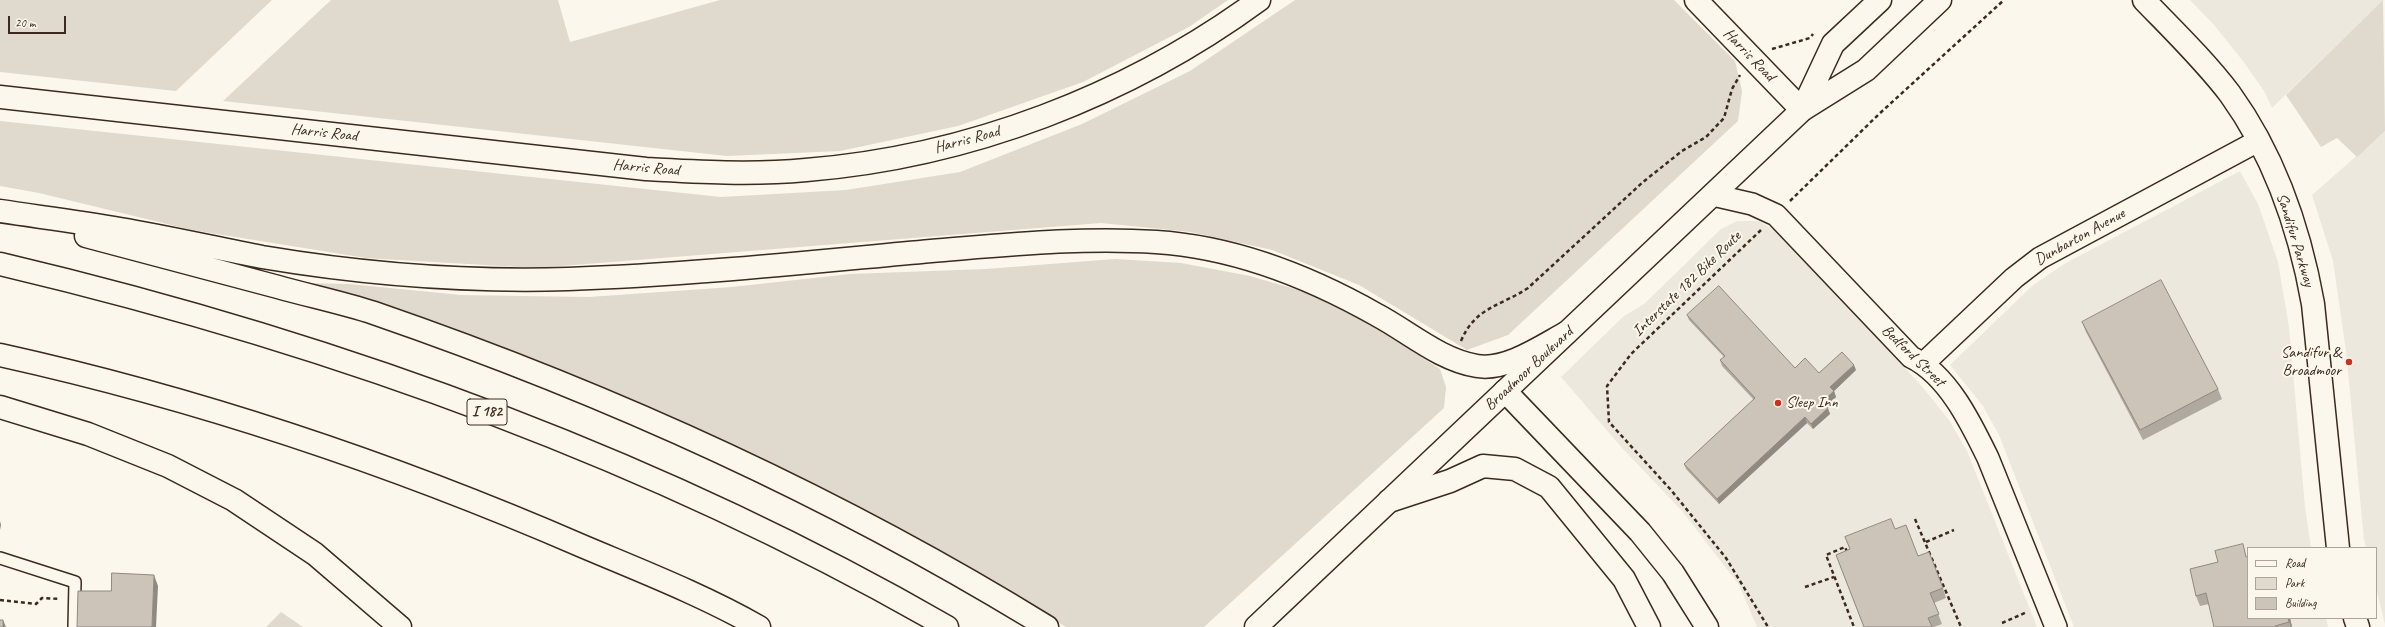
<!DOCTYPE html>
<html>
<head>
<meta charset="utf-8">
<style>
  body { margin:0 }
  #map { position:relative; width:2385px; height:627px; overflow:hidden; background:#fbf7ec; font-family:Caveat,sans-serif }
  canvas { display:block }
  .legend { position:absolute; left:2247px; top:547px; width:130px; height:72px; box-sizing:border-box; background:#fbf7ec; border:1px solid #aea59a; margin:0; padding:5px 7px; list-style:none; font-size:12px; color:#3b2a1e }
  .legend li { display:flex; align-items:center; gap:8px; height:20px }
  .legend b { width:20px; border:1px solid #aea59a }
  .scale { position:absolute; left:8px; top:16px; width:58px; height:18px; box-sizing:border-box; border:2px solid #3b2a1e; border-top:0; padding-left:5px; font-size:12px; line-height:14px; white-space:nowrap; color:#3b2a1e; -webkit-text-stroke:3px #fbf7ec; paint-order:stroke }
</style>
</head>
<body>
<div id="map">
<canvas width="2385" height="627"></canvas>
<ul class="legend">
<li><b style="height:5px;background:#fbf7ec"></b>Road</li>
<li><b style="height:11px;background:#dfd9ce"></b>Park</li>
<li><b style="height:11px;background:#ccc4b9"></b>Building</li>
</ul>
<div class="scale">20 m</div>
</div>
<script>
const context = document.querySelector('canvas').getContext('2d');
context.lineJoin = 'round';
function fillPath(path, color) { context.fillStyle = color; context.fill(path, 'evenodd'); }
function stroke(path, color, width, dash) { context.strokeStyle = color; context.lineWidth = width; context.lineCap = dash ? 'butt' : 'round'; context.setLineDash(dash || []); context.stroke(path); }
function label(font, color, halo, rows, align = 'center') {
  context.font = font + ' Caveat,sans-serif'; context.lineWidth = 4; context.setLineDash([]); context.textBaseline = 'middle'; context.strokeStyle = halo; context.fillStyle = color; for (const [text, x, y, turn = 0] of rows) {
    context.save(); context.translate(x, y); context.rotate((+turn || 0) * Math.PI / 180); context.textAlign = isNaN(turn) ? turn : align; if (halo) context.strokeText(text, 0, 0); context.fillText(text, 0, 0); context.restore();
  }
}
const built = new Path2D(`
  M2190,0h193l-111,108 -8,-17 -21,-30 -29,-36z
  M2385,131v493l-9,-36v-40h-10l-2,-8 -18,-189 -13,-90 -21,-66z
  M2240,171l18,33 20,58 11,65 16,180 6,41h-63v70h78l2,9h-254l-75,-192 -16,-29 -33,-41 82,-79 32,-22z
  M1737,221h22l18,10 143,153 29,36 18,31 70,176h-280l-18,-42 -57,-74 -59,-62 -62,-72 63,-61 20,-12 77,-75z`);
const green = new Path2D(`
  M0,0h272l-96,91 -176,-19z
  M331,0h227l12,42 150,-42h508l-39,27 -106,55 -125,44 -118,25 -113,5 -504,-55z
  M1295,0h379l61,61 7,30 -4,30 -230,214 -41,15 -108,-65 -87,-35 -81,-18 -90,-9 -565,45 -170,-10 -174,-28 -153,-37 -39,-7v-65l721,76 125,-7 114,-18 122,-48 108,-53z
  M2383,0l2,131 -28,26 -20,-19 -16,9 -35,-52z
  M1115,259l66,4 69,13 62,18 66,35 62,40 6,18 -2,21 -240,219h-138l-94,-57 -670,-287 47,1 112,11 128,2 143,-10 118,-13 136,-5z
  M281,612l22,15h-37z`);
const path = new Path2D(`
  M1772,49l38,-11 3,-4
  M1790,201l89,-87 125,-114
  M1761,230l-130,124 -24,32 2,36 62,68 55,68 42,69
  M1461,341c14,-34 40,-35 67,-53l115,-106 39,-31 24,-14 18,-19 8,-29 8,-14
  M1915,519l46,108
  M1926,542l28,-12
  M1847,552l-2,-5 -19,8 28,72
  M1805,587l29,-10
  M0,600l36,4 6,-6 18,1
  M2002,623l25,-11`);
const lane = new Path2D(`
  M0,558l75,24 -1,45`);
const street = new Path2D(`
  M1713,195l39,9 24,11 135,142c37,18 60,66 77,101l68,169
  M1924,363l90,-85 26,-20 218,-117`);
const secondary = new Path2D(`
  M1696,0l106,110
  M2144,0c29,30 61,61 86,94 44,61 70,137 83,210l25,244
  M0,97l646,72c53,3 106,6 160,1 162,-13 322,-74 453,-170
  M2355,618l3,9`);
const primary = new Path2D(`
  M1802,110l31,-66 47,-44
  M1256,627l546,-517 64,-40 74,-70`);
const highway = new Path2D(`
  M0,211c40,6 80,11 120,18 48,8 95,19 142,28 101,17 205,25 306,22 121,-4 242,-17 363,-28 75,-6 150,-14 225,-9 78,5 154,35 221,73 32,17 63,45 100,51 29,5 65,-20 89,-33
  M86,236c64,17 128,34 192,51 32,9 65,16 96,26 235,81 462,184 673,314
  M0,264c330,78 653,194 947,363
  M0,355c199,44 395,110 582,191 59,25 121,49 177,81
  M1505,391l135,141 33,41 34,54
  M0,407l88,27 80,32 66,34 81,54 85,73
  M1389,501l61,-20 33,-15 32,3 34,18 75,92 25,48`);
const wall = new Path2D(`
  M1687,315l108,53 24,5 37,-3 -22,21 2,6 -10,9 4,8 -17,15 -6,-6 -88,81 -33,-35 -2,-5 70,-64 -32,-34 -2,-6 4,-3 -35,-37z
  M2082,322l136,67 4,10 -79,41 -57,-108z
  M1895,529l23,27 25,32 3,10 -12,5 8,21 -8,3h-70l-28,-72 14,-6 -5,-12z
  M2190,569l58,49h42l2,9h-78l-5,-23 -9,2 -4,-10z`);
const shadedWall = new Path2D(`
  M1854,365l2,5 -24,23 -2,-6z
  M1834,391l2,6 -12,11 -2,-6z
  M1828,408l2,6 -17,15 -2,-5z
  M1805,417l2,6 -88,81 -2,-5z
  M0,521l1,4 -1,5z
  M154,575l4,11 -2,41h-4z
  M2288,618h2l2,9h-1z
  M3,620l3,7h-3z`);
const building = new Path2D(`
  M2161,280l57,109 -78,41 -58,-108z
  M1719,286l76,82 10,-10 14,15 23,-21 12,13 -24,22 4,4 -12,11 6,6 -17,16 -6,-7 -88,82 -33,-35 71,-66 -35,-38 5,-4 -38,-41z
  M1891,519l4,10 11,-4 12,31 11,-4 14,36 -13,5 9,21 -11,4 4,9h-68l-28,-72 14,-6 -5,-12z
  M2243,544l3,13 2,-1v62h40l1,4 -14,4v1h-61l-8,-34 -10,3 -6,-27 28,-7 -3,-11z
  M112,573l42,2 -2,52h-75l1,-36h33z
  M0,620h3v7h-3z`);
const markers = [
  [2349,362,4,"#c8321e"],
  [1778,403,4,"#c8321e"]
];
const shields = [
  [487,412,40]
];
const shieldNames = [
  ["I 182",487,412]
];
const streetNames = [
  ["Harris Road",1749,55,46],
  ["Harris Road",324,133,6],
  ["Harris Road",967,140,-15],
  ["Harris Road",646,168,5],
  ["Dunbarton Avenue",2080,237,-29],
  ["Sandifur Parkway",2295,240,73],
  ["Interstate 182 Bike Route",1687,284,-44],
  ["Bedford Street",1913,356,44],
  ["Broadmoor Boulevard",1529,369,-43]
];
const poiNames = [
  ["Sandifur &",2341,353],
  ["Broadmoor",2341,371],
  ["Sleep Inn",1786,403,"left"]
];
fillPath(built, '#ede8dd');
fillPath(green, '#dfd9ce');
stroke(lane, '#3b2a1e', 14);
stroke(street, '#3b2a1e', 24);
stroke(secondary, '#3b2a1e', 25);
stroke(primary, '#3b2a1e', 25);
stroke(highway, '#3b2a1e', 25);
stroke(path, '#3b2a1e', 2.5, [4, 3]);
stroke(lane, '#fbf7ec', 11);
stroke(street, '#fbf7ec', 21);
stroke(secondary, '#fbf7ec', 22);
stroke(primary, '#fbf7ec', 22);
stroke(highway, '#fbf7ec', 22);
fillPath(wall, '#afa99f');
fillPath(shadedWall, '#8f8982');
fillPath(building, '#ccc4b9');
stroke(building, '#8f8982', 1);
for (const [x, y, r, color] of markers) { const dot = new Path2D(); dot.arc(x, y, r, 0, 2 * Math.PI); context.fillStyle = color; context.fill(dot); stroke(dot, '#fbf7ec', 1.5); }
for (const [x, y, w] of shields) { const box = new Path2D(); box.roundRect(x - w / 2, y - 13, w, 26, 3); context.fillStyle = '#fbf7ec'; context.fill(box); stroke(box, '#3b2a1e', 1); }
label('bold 15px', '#3b2a1e', null, shieldNames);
label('16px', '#3b2a1e', '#fbf7ec', streetNames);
label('16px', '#3b2a1e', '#fbf7ec', poiNames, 'right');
</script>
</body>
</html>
